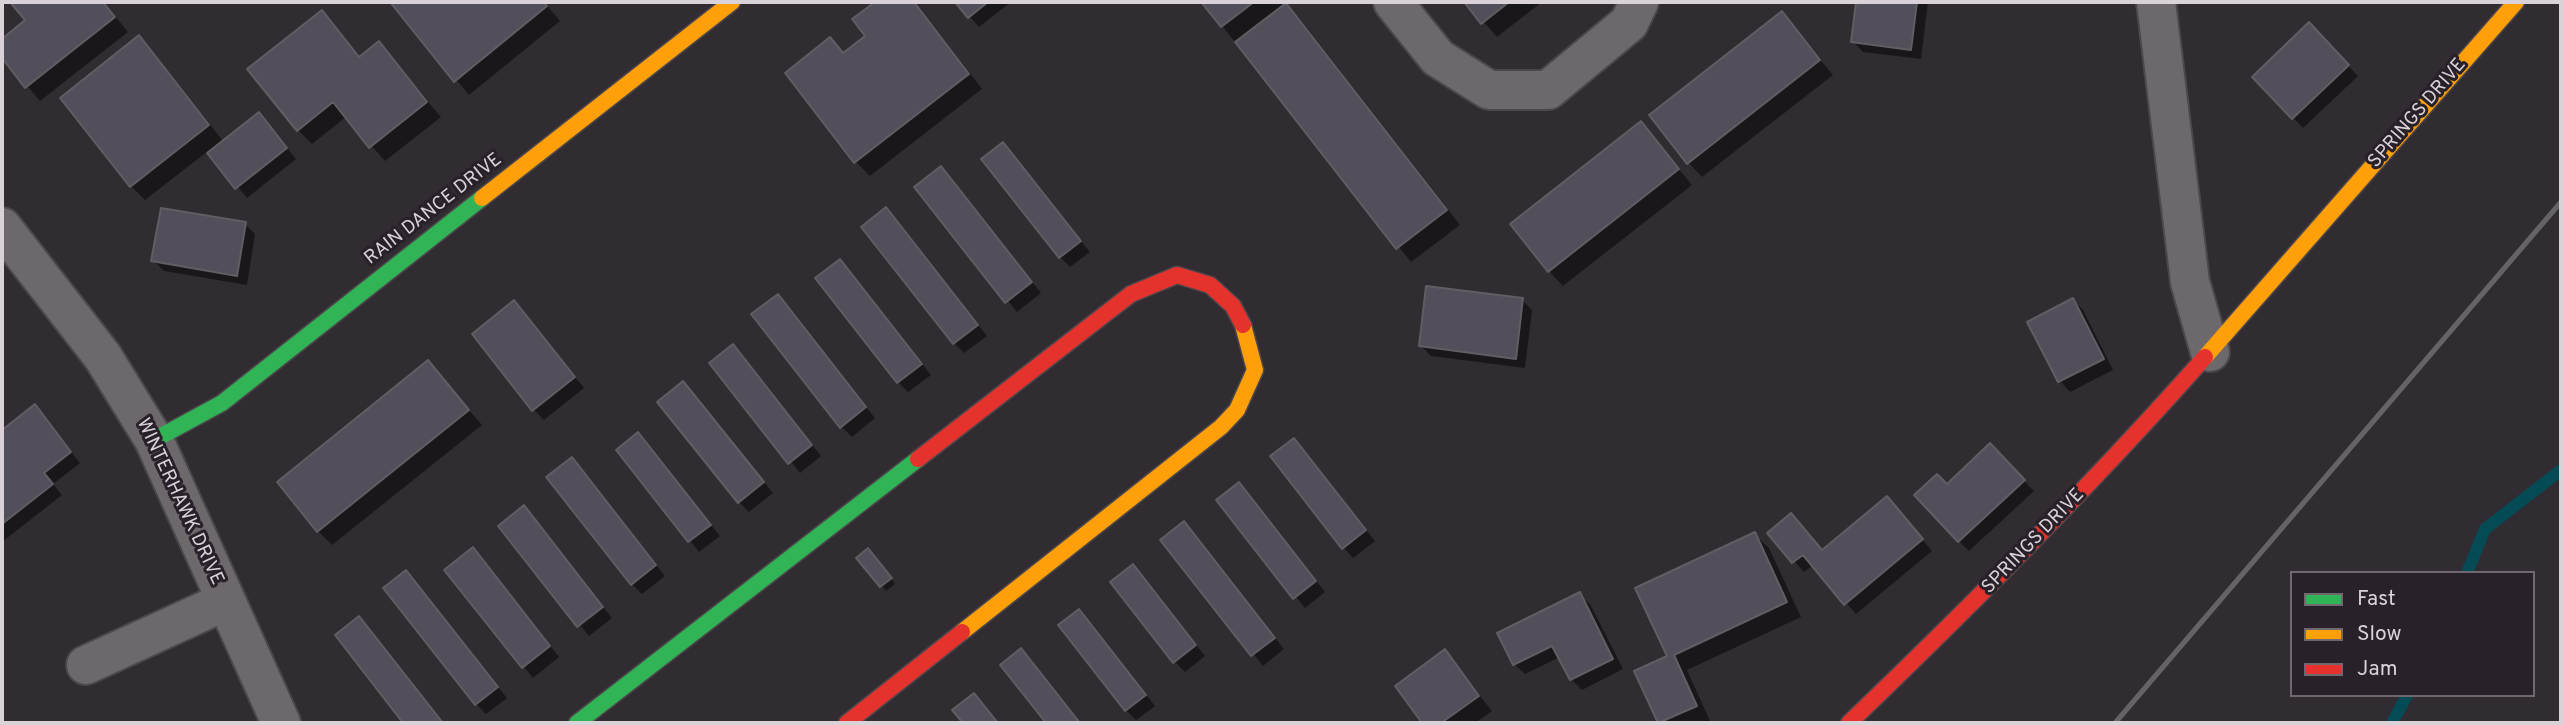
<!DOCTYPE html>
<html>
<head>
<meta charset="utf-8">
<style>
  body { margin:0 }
  #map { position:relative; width:2563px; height:725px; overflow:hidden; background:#312c31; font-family:Overpass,sans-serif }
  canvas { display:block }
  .frame { position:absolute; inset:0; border:4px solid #d9d3d9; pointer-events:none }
  .legend { position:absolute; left:2290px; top:571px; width:245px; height:126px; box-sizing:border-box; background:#292129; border:2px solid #6f686f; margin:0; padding:9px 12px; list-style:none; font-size:21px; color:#d9d3d9 }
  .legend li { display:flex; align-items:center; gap:14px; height:35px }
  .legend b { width:35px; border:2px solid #6f686f }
</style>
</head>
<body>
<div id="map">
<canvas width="2563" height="725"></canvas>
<div class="frame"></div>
<ul class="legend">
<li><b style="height:9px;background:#30b455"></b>Fast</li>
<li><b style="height:9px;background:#ff9f0a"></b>Slow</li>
<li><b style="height:9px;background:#e5322d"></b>Jam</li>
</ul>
</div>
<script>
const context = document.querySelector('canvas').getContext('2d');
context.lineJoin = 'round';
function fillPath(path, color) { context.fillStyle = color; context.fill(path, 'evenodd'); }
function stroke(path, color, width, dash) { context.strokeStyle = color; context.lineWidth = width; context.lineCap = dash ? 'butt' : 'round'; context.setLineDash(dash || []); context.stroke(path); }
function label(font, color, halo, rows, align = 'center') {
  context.font = font + ' Overpass,sans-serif'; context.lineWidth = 6; context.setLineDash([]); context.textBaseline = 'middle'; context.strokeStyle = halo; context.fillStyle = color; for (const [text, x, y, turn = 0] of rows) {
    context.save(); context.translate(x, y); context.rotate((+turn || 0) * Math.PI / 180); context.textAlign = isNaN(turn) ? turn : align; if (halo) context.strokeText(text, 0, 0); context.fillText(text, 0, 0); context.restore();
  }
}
const shadow = new Path2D(`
  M13,2h91l24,30 -88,69 -38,-45v-15l25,-20z
  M392,2h152l16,19 -91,74z
  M878,2h37l67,87 -112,87 -15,-15 -25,-122 15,15 23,-17 -14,-17z
  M957,2h54l-32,25z
  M1203,2h80l17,17 160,206 -49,37z
  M1466,2h76l-45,35z
  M1858,2h70l-7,57 -58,-7 -10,-11z
  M322,12l38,46 18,-15 63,74 -56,44 -39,-44 -34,27 -14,-14z
  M1782,14l51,61 -131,102 -14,-15z
  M2309,25l49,51 -55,52 -49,-51z
  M139,38l85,104 35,-28 37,45 -49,39 -39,-47 -63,49 -14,-14z
  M1641,123l51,62 -129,101 -14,-15z
  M1003,144l87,108 -20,15 -10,-10z
  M941,168l100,125 -24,19 -100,-125z
  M886,209l101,127 -23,17 -10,-10z
  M245,224l10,10 -8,51 -83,-14 -11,-11z
  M840,261l91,114 -23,17 -10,-10z
  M777,296l98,122 -23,19 -11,-11z
  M1522,300l10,10 -7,58 -94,-12 -10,-10z
  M2073,300l10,10 30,60 -43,22 -10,-11 -31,-58z
  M514,303l70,85 -40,32 -11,-11z
  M733,346l88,110 -21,17 -88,-110z
  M428,363l54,62 -150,120 -14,-14z
  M683,383l90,110 -24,19 -10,-10z
  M34,407l46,56 -27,21 9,11 -60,47v-110z
  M638,434l82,102 -21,16 -81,-102z
  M1294,440l81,101 -22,17 -10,-11z
  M1990,446l44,45 -65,60 -10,-10z
  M572,460l93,116 -23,18 -10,-10z
  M1239,484l86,108 -20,16 -87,-108z
  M1887,498l45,53 -76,63 -43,-49 -9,7 -35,-39 54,19z
  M524,508l88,110 -23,18 -89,-110z
  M1184,524l100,125 -21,17 -100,-126z
  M1754,534l15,14 32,69 -114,53 23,51 -50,2 -24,-51 33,-15z
  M873,555l22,29 -9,7 -27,-33z
  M483,560l76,97 -26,21 -86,-108z
  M1133,567l72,89 -20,16 -11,-11z
  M405,572l102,126 -21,16 -10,-10z
  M1579,594l11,10 33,65 -41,21 -11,-11 -11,-22 -35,17 -11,-10z
  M359,619l10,10 74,94h-37l-69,-87z
  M1089,622l66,84 -19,14 -10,-10z
  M1445,652l47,59 -17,12h-51l-27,-37z`);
const stream = new Path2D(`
  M2467,573l18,-44 76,-59
  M2392,723l15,-28`);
const building = new Path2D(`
  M10,2h93l12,15 -90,71 -23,-30v-19l23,-19z
  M390,2h153l4,4 -93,76z
  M875,2h39l55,72 -115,89 -69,-90 45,-36 13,16 22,-17 -13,-17z
  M955,2h33l-20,16z
  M1201,2h53l-33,25z
  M1464,2h45l-28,22z
  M1856,2h61l-6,48 -60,-8z
  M1286,3l161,207 -51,39 -161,-207z
  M322,10l37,47 20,-16 48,61 -58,46 -36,-46 -36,29 -50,-62z
  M1782,11l38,49 -133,104 -38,-49z
  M2309,22l40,43 -57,54 -40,-42z
  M139,35l70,90 -79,62 -70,-89z
  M259,112l28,36 -52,41 -28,-36z
  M1641,121l38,48 -131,103 -38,-48z
  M1003,142l78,99 -22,17 -78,-99z
  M941,166l91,116 -27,21 -91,-116z
  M886,207l92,118 -25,19 -92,-117z
  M161,208l85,14 -9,54 -86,-15z
  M840,259l82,105 -25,19 -82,-105z
  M1426,286l97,12 -7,61 -97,-13z
  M778,294l88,113 -26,21 -89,-114z
  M2073,298l31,61 -46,23 -31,-60z
  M514,300l61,77 -43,34 -60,-77z
  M733,344l79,101 -24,19 -79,-101z
  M428,360l41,50 -152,122 -40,-50z
  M683,381l81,101 -26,21 -81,-101z
  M35,404l36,48 -27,21 9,11 -51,40v-94z
  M638,432l73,93 -23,17 -72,-92z
  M1294,438l72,92 -24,19 -72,-93z
  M1990,443l35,37 -67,62 -44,-47 23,-21 10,10z
  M572,457l84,108 -25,20 -85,-108z
  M1239,482l77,99 -23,18 -77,-99z
  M1887,496l36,43 -79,66 -41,-50 -11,8 -25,-30 24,-20 31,37z
  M524,505l79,102 -26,20 -79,-101z
  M1184,521l91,117 -24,18 -91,-116z
  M1755,532l32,70 -113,53 23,51 -39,17 -24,-52 33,-15 -32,-68z
  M473,547l77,99 -28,22 -78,-98z
  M868,548l24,30 -12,9 -24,-29z
  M1133,564l63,81 -23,18 -63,-81z
  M406,570l92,117 -23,18 -92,-117z
  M1580,592l33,67 -43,21 -18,-34 -39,19 -16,-32z
  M1079,609l67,86 -21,16 -67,-86z
  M359,616l84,107h-40l-68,-88z
  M1021,648l59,75h-34l-46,-58z
  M1445,649l34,47 -38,27h-19l-27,-37z
  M974,693l24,30h-35l-11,-13z`);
const street = new Path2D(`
  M1393,2l45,56 51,32h59l81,-67 10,-21
  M2156,2l34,280 20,70
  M2,227l101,130 51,83 127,283
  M86,665l140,-64`);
const fast = new Path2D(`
  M154,440l68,-37 260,-205
  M577,723l341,-264`);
const slow = new Path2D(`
  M482,198l250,-196
  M2205,357l311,-355
  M962,632l259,-205 16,-17 18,-40 -12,-45`);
const jam = new Path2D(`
  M918,459l213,-165 46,-19 33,10 23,21 10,19
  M847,723l115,-91
  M1849,723c123,-118 243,-238 356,-366`);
const rail = new Path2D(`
  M2115,723l446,-521`);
const streetNames = [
  ["SPRINGS DRIVE",2418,114,-49],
  ["RAIN DANCE DRIVE",434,210,-38],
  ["WINTERHAWK DRIVE",179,502,65],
  ["SPRINGS DRIVE",2034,542,-46]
];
fillPath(shadow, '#0007');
stroke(stream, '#044b55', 12);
fillPath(building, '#524f5b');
stroke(building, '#605e62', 2);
stroke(street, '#4b474b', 42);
stroke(fast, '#4b474b', 19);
stroke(slow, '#4b474b', 19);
stroke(jam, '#4b474b', 19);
stroke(street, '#6c686c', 38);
stroke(fast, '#30b455', 16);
stroke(slow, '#ff9f0a', 16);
stroke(jam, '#e5322d', 16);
stroke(rail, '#666366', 5);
label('19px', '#d9d3d9', '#292129', streetNames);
</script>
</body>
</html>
